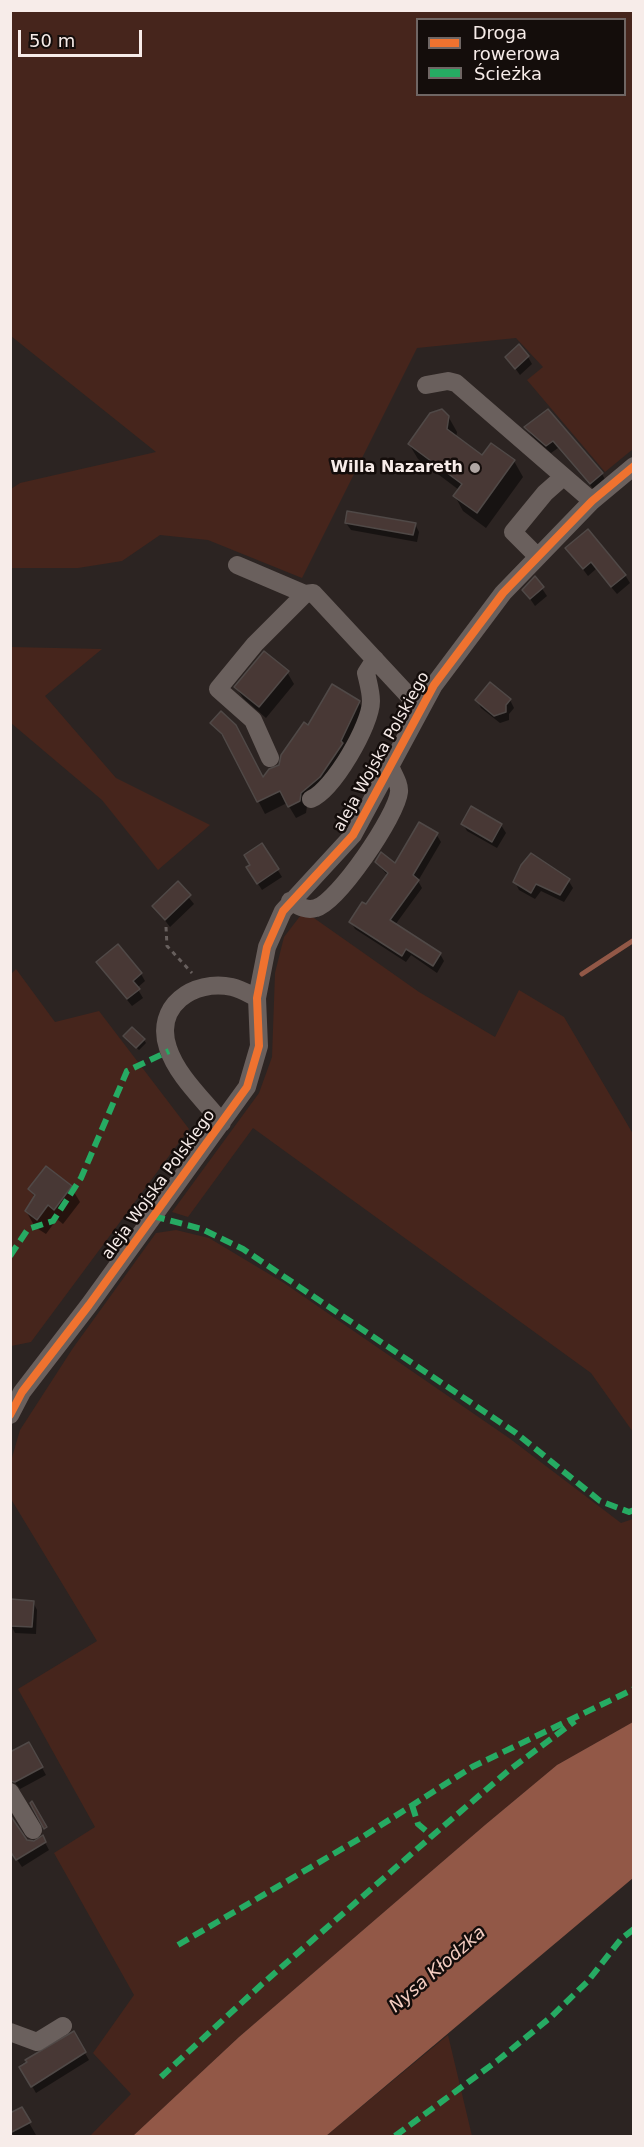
<!DOCTYPE html>
<html>
<head>
<meta charset="utf-8">
<style>
  body { margin:0 }
  #map { position:relative; width:644px; height:2147px; overflow:hidden; background:#2c2422; font-family:"DejaVu Sans",sans-serif }
  canvas { display:block }
  .frame { position:absolute; inset:0; border:12px solid #f7ece9; pointer-events:none }
  .legend { position:absolute; left:416px; top:18px; width:210px; height:78px; box-sizing:border-box; background:#140d0b; border:2px solid #6f6664; margin:0; padding:8px 10px; list-style:none; font-size:18px; color:#f7ece9 }
  .legend li { display:flex; align-items:center; gap:12px; height:30px }
  .legend b { width:30px; border:2px solid #6f6664 }
  .scale { position:absolute; left:18px; top:30px; width:124px; height:27px; box-sizing:border-box; border:3px solid #f7ece9; border-top:0; padding-left:8px; font-size:18px; line-height:21px; white-space:nowrap; color:#f7ece9; -webkit-text-stroke:4px #140d0b; paint-order:stroke }
</style>
</head>
<body>
<div id="map">
<canvas width="644" height="2147"></canvas>
<div class="frame"></div>
<ul class="legend">
<li><b style="height:8px;background:#ef722f"></b>Droga rowerowa</li>
<li><b style="height:8px;background:#26ab63"></b>Ścieżka</li>
</ul>
<div class="scale">50 m</div>
</div>
<script>
const context = document.querySelector('canvas').getContext('2d');
context.lineJoin = 'round';
function fillPath(path, color) { context.fillStyle = color; context.fill(path, 'evenodd'); }
function stroke(path, color, width, dash) { context.strokeStyle = color; context.lineWidth = width; context.lineCap = dash ? 'butt' : 'round'; context.setLineDash(dash || []); context.stroke(path); }
function label(font, color, halo, rows, align = 'center') {
  context.font = font + ' "DejaVu Sans",sans-serif'; context.lineWidth = 5; context.setLineDash([]); context.textBaseline = 'middle'; context.strokeStyle = halo; context.fillStyle = color; for (const [text, x, y, turn = 0] of rows) {
    context.save(); context.translate(x, y); context.rotate((+turn || 0) * Math.PI / 180); context.textAlign = isNaN(turn) ? turn : align; if (halo) context.strokeText(text, 0, 0); context.fillText(text, 0, 0); context.restore();
  }
}
const green = new Path2D(`
  M11,10l622,1v438l-28,23 -78,-92 16,-13 -27,-29 -99,10 -115,230 -94,-38 -48,-5 -38,26 -44,7h-67v-79l9,-6 136,-31 -145,-116zM418,20h206v74h-206z
  M11,647l91,2 -57,47 71,82 94,47 -52,45 -56,-70 -91,-77z
  M304,911l115,81 76,45 24,-47 45,27 69,117v298l-42,-59 -338,-245 -65,89 -16,-5 87,-119 13,-36 3,-84 9,-36z
  M16,969l39,53 44,-11 90,118 -158,213 -20,4 -1,-371z
  M176,1230l33,8 75,45 225,155 112,85 12,-4v203l-76,43 -72,60 -246,212 -106,99h-43l41,-42 -38,-41 41,-58 -80,-142 41,-26 -77,-138 79,-48 -86,-142v-38l9,-31 53,-82 83,-115z
  M448,2035l24,101h-146z`);
const water = new Path2D(`
  M633,1722v156l-307,258h-193l106,-99 246,-212 72,-60z`);
const shadow = new Path2D(`
  M507,357h21l4,7 -12,11z
  M548,411l54,63 4,7 -11,10 -37,-43 -7,5 -20,-18 -5,-8z
  M448,416l9,16 -1,6 26,19 32,4 9,16 -37,51 -23,-17 -8,-15 4,-6 -41,-31 -9,-15z
  M346,523l69,1 4,8 -2,10 -66,-12z
  M567,548l58,27 5,8 -13,11 -21,-25 -8,7z
  M535,578l12,18 -12,10 -11,-16z
  M287,672l7,12 -28,34 -23,-20 -7,-11z
  M477,700h33l4,8 -5,6v6l-9,3 -19,-15z
  M359,702l7,12 -59,92 -1,7 -10,5 -9,-15 -22,11 -36,-70 -17,-21 9,-10 43,67 16,-14 29,-39z
  M463,824l38,1 5,8 -9,15 -30,-17z
  M436,834l5,8 -23,39 4,7 -27,37 45,29 4,7 -7,12 -26,-18 -5,7 -51,-33 -4,-7 15,-16 22,-30 -12,-14 20,3z
  M262,845l20,32 -20,13 -14,-22z
  M568,880l5,8 -9,14 -23,-11 -6,8 -16,-9 -4,-8z
  M177,883l17,21 -24,23 -16,-21z
  M102,969l39,5 4,7 -8,7 6,10 -11,8z
  M127,1039l17,1 2,3 -7,7z
  M71,1187l9,15 -17,22 -6,-5 -11,15 -11,-7 -9,-16 9,-13 -5,-9z
  M33,1602l4,8 -1,24 -21,-1 -4,-8z
  M29,1744l17,31 -26,14 -10,-13z
  M42,1837l7,13 -27,17 -12,-18 16,-8 8,2z
  M73,2033l16,27 -53,33 -16,-28z
  M21,2109l15,26 -4,1h-18l-4,-6z`);
const stream = new Path2D(`
  M582,974l52,-34`);
const building = new Path2D(`
  M519,344l10,12 -14,13 -10,-12z
  M442,409l7,7 -2,13 35,26 9,-12 24,17 -38,53 -24,-17 9,-12 -54,-40 22,-31z
  M548,409l55,64 -13,11 -37,-43 -7,5 -22,-19z
  M347,511l69,12 -3,12 -68,-12z
  M588,529l38,46 -15,12 -20,-25 -8,7 -18,-21z
  M535,576l9,11 -14,12 -8,-9z
  M264,651l25,20 -30,36 -25,-20z
  M490,682l21,17 -5,6v7l-12,4 -19,-16z
  M332,684l28,17 -19,40 2,2 -23,34 -19,16 -1,8 -12,6 -8,-16 -23,11 -35,-68 -12,-11 11,-12 15,14 27,52 6,-8 10,-4 2,-10 23,-33 4,3z
  M471,806l31,18 -10,18 -31,-18z
  M419,822l19,11 -25,42 6,5 -29,40 51,33 -8,13 -27,-17 -4,7 -53,-34 13,-20 4,2 22,-31 -13,-11 6,-10 14,11z
  M262,843l17,26 -22,15 -11,-17 4,-2 -6,-10z
  M531,853l39,26 -10,16 -24,-11 -5,9 -18,-11 8,-17z
  M178,881l13,14 -26,25 -13,-14z
  M118,944l24,29 -9,8 7,8 -13,10 -31,-37z
  M132,1027l13,12 -9,9 -13,-12z
  M46,1166l26,20 -18,24 -6,-5 -11,15 -12,-9 10,-16 -7,-6z
  M11,1599l23,2 -2,26 -22,-1z
  M29,1742l14,25 -28,15 -5,-1v-29z
  M32,1801l15,26 -3,2 -14,-26z
  M10,1815l17,25 7,1 9,-6 3,7 -30,18 -6,-9z
  M74,2031l12,21 -55,35 -12,-20 8,-5 -2,-2z
  M22,2107l9,15 -21,11v-20z`);
const path = new Path2D(`
  M166,927l1,19 25,27`);
const minor = new Path2D(`
  M426,385l22,-4 8,2 136,118
  M537,556l-24,-24 32,-39 17,-15
  M237,565l68,29
  M270,758l-17,-38 -35,-31 37,-45 50,-50 8,-1 107,115
  M311,799c22,-9 60,-74 60,-98 0,-9 -3,-19 -5,-28l9,-14
  M290,901c9,5 16,10 26,7 22,-6 81,-93 83,-116 1,-8 -6,-18 -9,-26
  M222,1123c-18,-23 -45,-47 -54,-75 -14,-42 25,-69 64,-61 9,2 17,7 25,11
  M10,1415l12,-23 67,-87 158,-218 12,-41 -2,-48 10,-51 16,-36 70,-76 81,-150 69,-92 89,-92 42,-35
  M10,1792l23,38
  M10,2032l27,10 26,-16`);
const quiet = new Path2D(`
  M153,1216l49,13 41,20 273,184 84,68 29,11 5,-2
  M10,1256l18,-27 25,-8 28,-43 46,-107 42,-20
  M412,1805l6,19 14,12 76,-65 67,-50
  M178,1945l186,-109 108,-69 162,-78
  M161,2077l100,-92 171,-149
  M395,2136l102,-75 54,-44 37,-36 33,-42 13,-10`);
const cycleway = new Path2D(`
  M10,1415l12,-23 67,-87 158,-218 12,-41 -2,-48 10,-51 16,-36 70,-76 81,-150 69,-92 89,-92 42,-35`);
const markers = [
  [475,468,6,"#b0a6a3"]
];
const poiNames = [
  ["Willa Nazareth",463,468]
];
const streetNames = [
  ["aleja Wojska Polskiego",382,752,-61],
  ["aleja Wojska Polskiego",159,1185,-54]
];
const waterNames = [
  ["Nysa Kłodzka",438,1970,-41]
];
fillPath(green, '#46251c');
fillPath(water, '#925847');
fillPath(shadow, '#0007');
stroke(stream, '#925847', 5);
fillPath(building, '#483835');
stroke(building, '#504947', 1.5);
stroke(path, '#675f5d', 3, [4.5, 4.5]);
stroke(minor, '#6a605d', 18);
stroke(quiet, '#26ab63', 6, [12, 6]);
stroke(cycleway, '#ef722f', 8);
for (const [x, y, r, color] of markers) { const dot = new Path2D(); dot.arc(x, y, r, 0, 2 * Math.PI); context.fillStyle = color; context.fill(dot); stroke(dot, '#140d0b', 2); }
label('bold 16px', '#f7ece9', '#140d0b', poiNames, 'right');
label('16px', '#f7ece9', '#140d0b', streetNames);
label('italic 18px', '#f5cec2', '#140d0b', waterNames);
</script>
</body>
</html>
